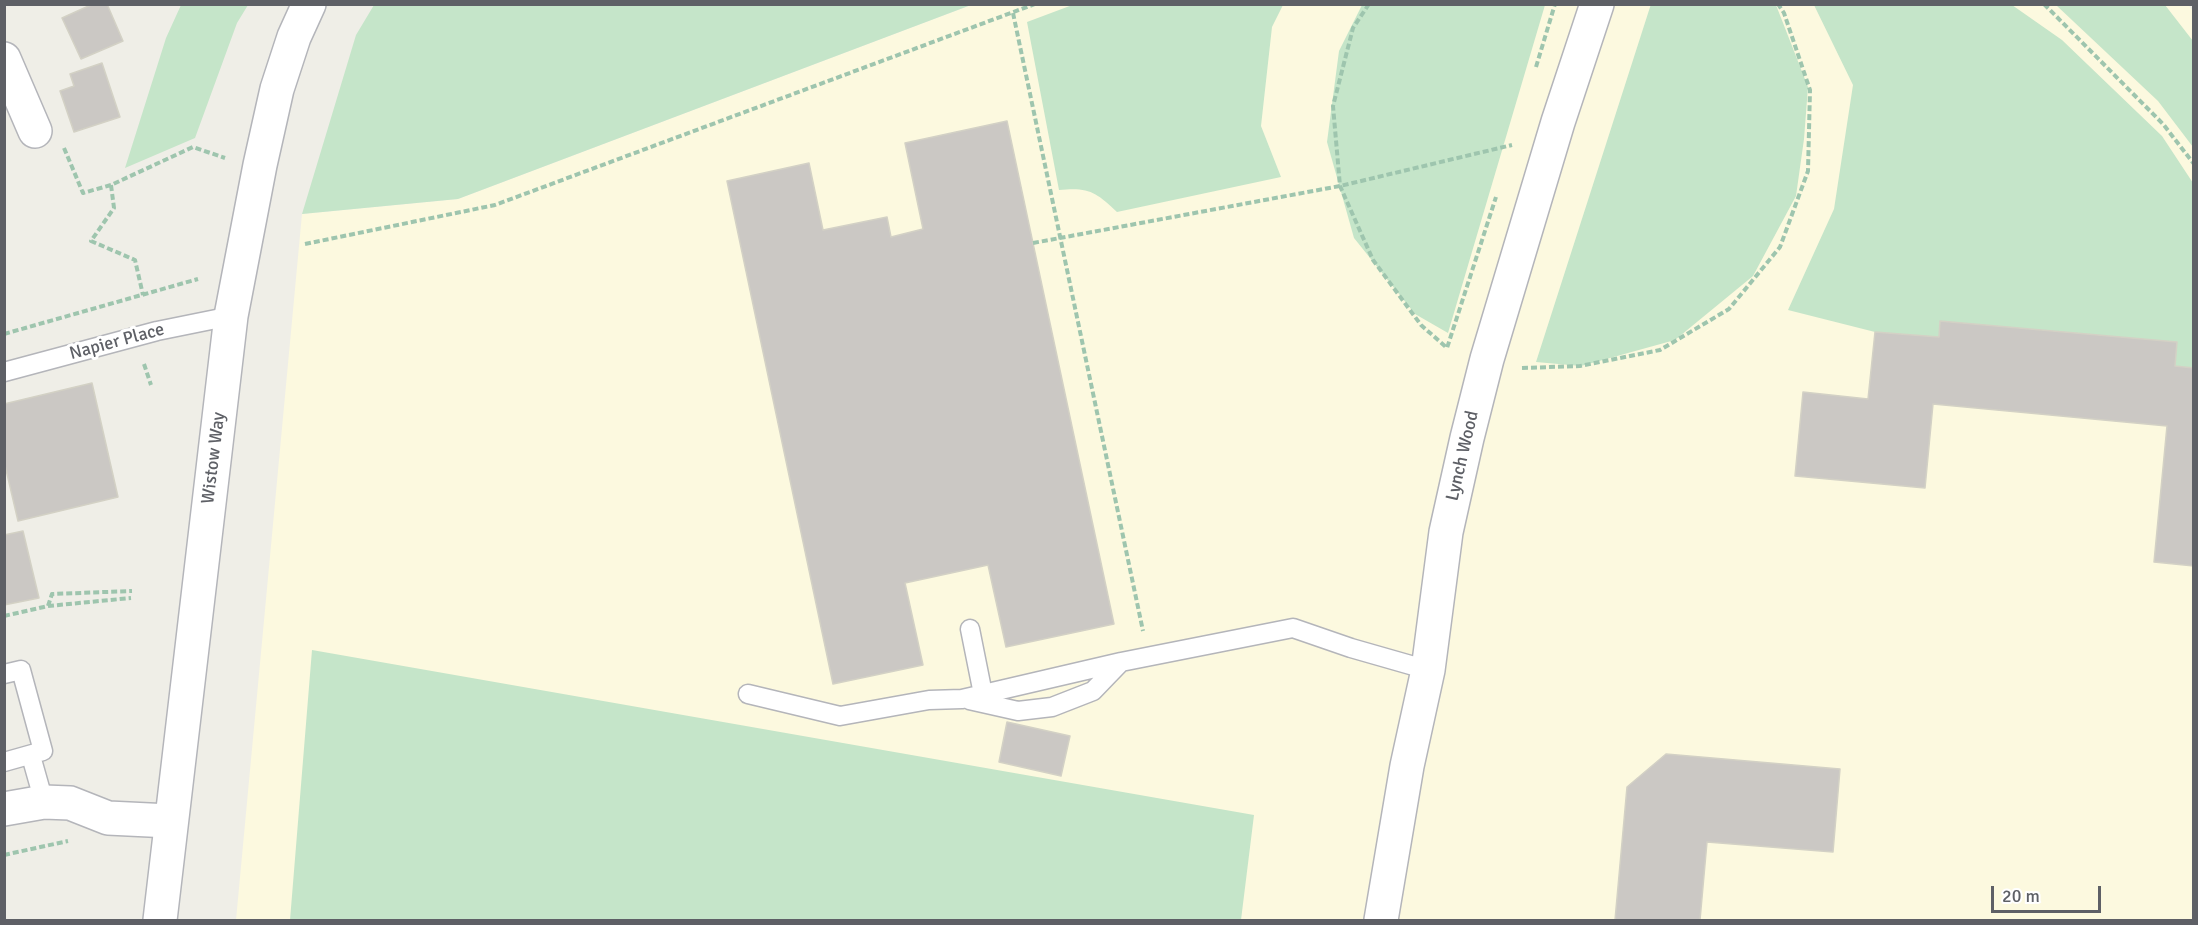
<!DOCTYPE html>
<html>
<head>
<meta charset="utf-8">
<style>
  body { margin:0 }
  #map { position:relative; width:2198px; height:925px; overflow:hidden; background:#efeee7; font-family:Signika,sans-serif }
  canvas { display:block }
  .frame { position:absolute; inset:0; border:6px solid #5e6066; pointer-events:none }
  .scale { position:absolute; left:1991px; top:886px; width:110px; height:27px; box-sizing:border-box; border:3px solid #5e6066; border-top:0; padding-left:8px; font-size:18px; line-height:21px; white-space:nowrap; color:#5e6066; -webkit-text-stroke:4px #fff; paint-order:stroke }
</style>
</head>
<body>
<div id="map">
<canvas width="2198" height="925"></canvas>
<div class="frame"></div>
<div class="scale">20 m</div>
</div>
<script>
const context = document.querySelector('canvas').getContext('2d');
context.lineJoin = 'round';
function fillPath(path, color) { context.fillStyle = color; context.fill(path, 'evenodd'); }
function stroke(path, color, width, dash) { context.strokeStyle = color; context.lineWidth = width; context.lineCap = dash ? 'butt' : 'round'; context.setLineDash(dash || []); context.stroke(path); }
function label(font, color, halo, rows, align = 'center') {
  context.font = font + ' Signika,sans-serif'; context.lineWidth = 6; context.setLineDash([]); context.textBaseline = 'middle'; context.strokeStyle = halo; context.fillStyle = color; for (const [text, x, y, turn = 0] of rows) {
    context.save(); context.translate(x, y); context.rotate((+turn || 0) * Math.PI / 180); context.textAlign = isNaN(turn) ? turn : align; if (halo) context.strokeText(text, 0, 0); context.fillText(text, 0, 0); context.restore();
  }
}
const commercial = new Path2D(`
  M2188,4l5,8v908h-1957l66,-706 156,-15 513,-194z`);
const green = new Path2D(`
  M1075,4l208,1 -11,22 -11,99 20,51 -164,35c-21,-20 -28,-25 -58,-22l-32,-168z
  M1651,4l125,1 32,82 -4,52 -8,57 -43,80 -78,64 -94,26 -45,-4z
  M181,5h67l-11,18 -42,115 -70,30 41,-130z
  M374,5v-1l597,1 -513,194 -156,15 54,-179z
  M1362,5h183l-97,328 -33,-19 -61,-76 -27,-96 12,-91z
  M1814,5h198l50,35 100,96 31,47v185l-18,-2 2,-24 -237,-21 -1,16 -64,-5 -87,-22 46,-101 19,-124z
  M2056,5h109l28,36v106l-35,-46z
  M312,650l942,165 -13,105h-951z`);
const building = new Path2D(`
  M93,4h14l16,37 -42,18 -19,-41z
  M102,63l18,54 -46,15 -14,-41 14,-5 -4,-12z
  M1007,121l107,503 -108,23 -18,-82 -83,18 18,82 -90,19 -106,-503 82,-18 14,67 64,-13 4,20 32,-8 -18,-86z
  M1940,321l237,21 -2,24 19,2v198l-40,-4 13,-136 -234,-22 -8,84 -130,-12 8,-84 65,7 7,-67 64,5z
  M92,383l26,114 -100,24 -14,-60v-57z
  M23,531l16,67 -35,7v-70z
  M1007,722l63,14 -9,40 -62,-14z
  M1666,754l174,15 -7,83 -126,-10 -7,78h-85l12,-133z`);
const path = new Path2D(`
  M1369,4l-16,24 -20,78 7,80 33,74 48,65 26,23 49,-151
  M2044,4l119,120 31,40
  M1013,13l130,618
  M1536,67l19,-63
  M64,148l19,45 28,-8 82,-38 32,11
  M111,185l3,23 -23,33 44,19 8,35
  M1033,243l307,-57 172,-41
  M305,244l190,-39 540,-201
  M4,334l194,-55
  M144,364l7,21
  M1522,368l58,-2 80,-16 69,-41 51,-62 28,-76 2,-81 -26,-77 -6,-9
  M48,606l83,-8
  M4,616l44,-10 4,-12 80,-3
  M4,855l64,-14`);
const service = new Path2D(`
  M4,372l153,-41 74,-15
  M970,629l13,65
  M4,674l17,-4 22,81 -39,11
  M748,694l92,22 89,-16 33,-1 159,-37 172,-34 58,20 77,22
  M969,700l49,11 34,-4 41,-16 28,-29
  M31,756l13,46`);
const minor = new Path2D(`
  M4,59l31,72
  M4,809l40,-7 26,1 38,15 62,3`);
const tertiary = new Path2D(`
  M160,920l71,-604 29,-151 17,-76 17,-52 15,-33
  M1381,920l26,-154 21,-96 18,-138 21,-94 20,-79 71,-237 39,-118`);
const streetNames = [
  ["Napier Place",117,342,-15],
  ["Lynch Wood",1463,456,-77],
  ["Wistow Way",214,458,-83]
];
fillPath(commercial, '#fcf9df');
fillPath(green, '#c5e5c9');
fillPath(building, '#cbc8c4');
stroke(building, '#d3d1c5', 1.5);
stroke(service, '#b4b5ba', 21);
stroke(minor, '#b4b5ba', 36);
stroke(tertiary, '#b4b5ba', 36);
stroke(path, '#9ec5ae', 4, [6, 3]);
stroke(service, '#fff', 18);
stroke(minor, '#fff', 33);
stroke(tertiary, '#fff', 33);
label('18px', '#5e6066', '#fff', streetNames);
</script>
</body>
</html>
